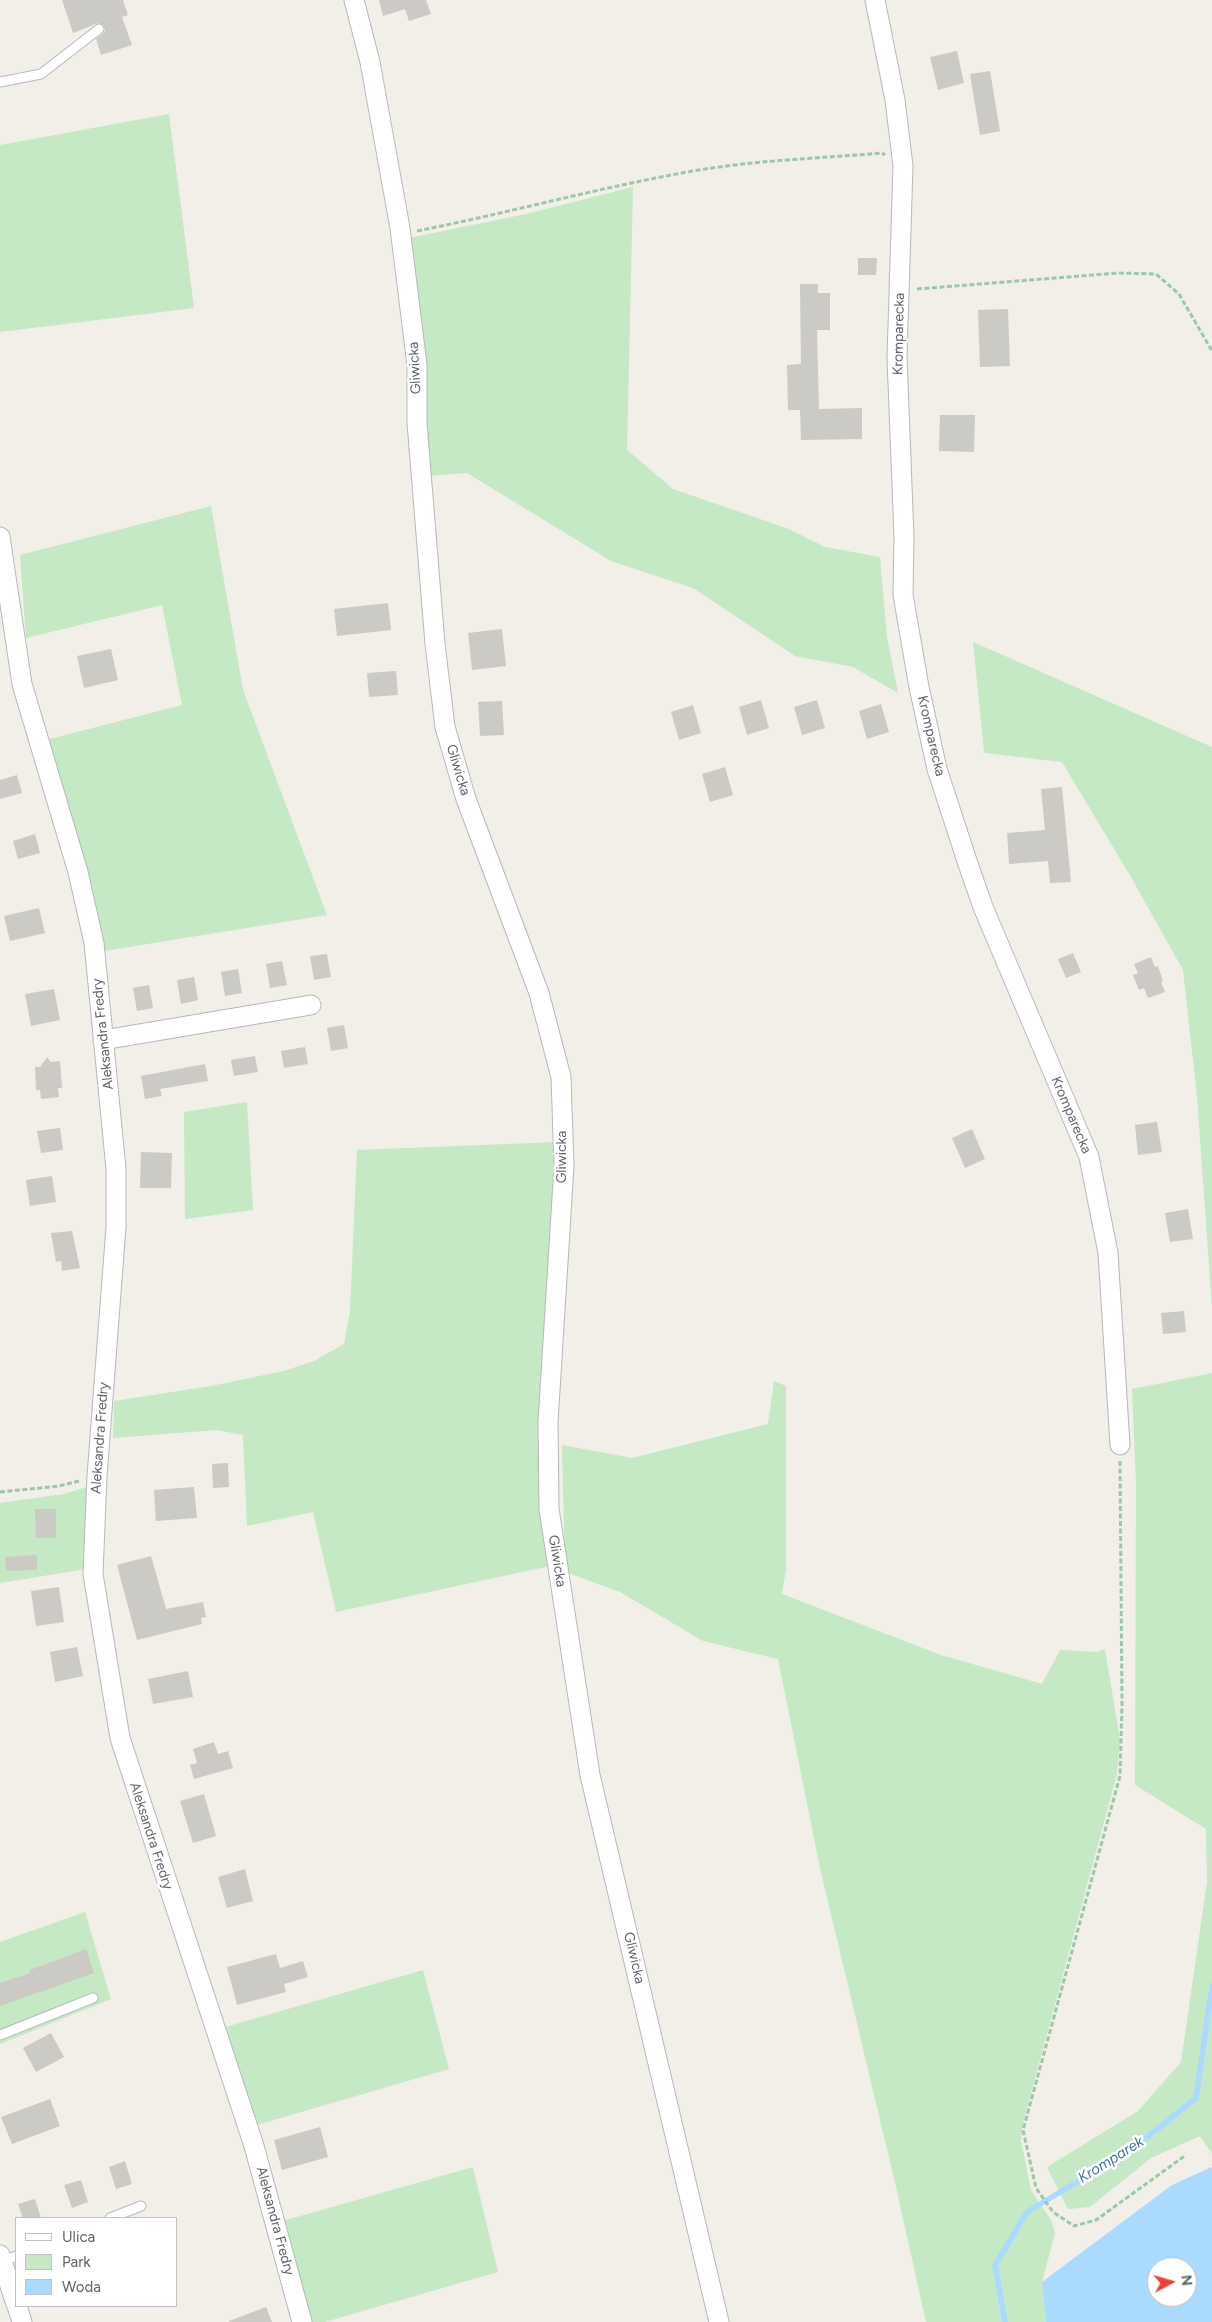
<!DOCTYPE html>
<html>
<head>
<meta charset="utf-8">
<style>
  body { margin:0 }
  #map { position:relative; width:1212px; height:2322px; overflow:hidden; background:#f1efe8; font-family:Figtree,sans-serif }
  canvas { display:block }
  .legend { position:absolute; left:15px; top:2217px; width:162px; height:90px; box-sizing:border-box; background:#fff; border:1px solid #bfc1c3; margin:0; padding:6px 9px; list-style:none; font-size:15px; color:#5f6368 }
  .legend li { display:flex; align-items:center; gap:10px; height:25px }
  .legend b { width:25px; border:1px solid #bfc1c3 }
  .north { position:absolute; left:1147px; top:2257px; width:50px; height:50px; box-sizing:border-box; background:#fff; border:1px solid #bfc1c3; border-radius:50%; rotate:84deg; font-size:14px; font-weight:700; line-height:20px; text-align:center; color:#5f6368 }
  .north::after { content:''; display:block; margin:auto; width:18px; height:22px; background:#ea4335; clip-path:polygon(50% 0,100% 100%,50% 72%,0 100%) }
</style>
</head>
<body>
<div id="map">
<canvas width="1212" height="2322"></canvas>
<ul class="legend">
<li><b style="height:6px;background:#fff"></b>Ulica</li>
<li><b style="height:14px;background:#c5e8c5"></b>Park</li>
<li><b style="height:14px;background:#aadaff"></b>Woda</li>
</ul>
<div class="north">N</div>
</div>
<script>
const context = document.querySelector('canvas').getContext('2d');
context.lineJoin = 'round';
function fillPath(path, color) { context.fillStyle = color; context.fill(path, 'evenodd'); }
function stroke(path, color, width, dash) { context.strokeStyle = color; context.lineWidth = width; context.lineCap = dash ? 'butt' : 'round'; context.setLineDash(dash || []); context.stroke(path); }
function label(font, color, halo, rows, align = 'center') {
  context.font = font + ' Figtree,sans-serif'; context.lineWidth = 5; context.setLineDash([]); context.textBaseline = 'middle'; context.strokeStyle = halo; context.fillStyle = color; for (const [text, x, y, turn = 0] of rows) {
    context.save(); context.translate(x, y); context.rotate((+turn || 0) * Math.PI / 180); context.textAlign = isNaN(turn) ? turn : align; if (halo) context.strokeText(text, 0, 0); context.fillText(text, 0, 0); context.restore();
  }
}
const green = new Path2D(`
  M169,114l25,194 -194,24v-187z
  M633,187l-6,263 46,39 116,40 36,18 55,10 7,80 11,56 -45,-26 -58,-11 -102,-68 -82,-27 -144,-88 -38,3 -20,-238 117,-24z
  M211,506l32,184 84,225 -223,36 -14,-74 -44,-137 136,-35 -20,-100 -136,33 -6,-83z
  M973,642l239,105v561l-15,-212 -14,-126 -52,-93 -69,-115 -78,-9z
  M247,1102l6,108 -68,9 -1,-107z
  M557,1142l1,30 -20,267 2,72 10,55 -214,46 -23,-100 -66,14 -4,-91 -26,-5 -104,8 1,-37 97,-15 73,-15 30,-10 30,-17 6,-33 7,-161z
  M1212,1373v781l-12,-18 -49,22 -61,49 -22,2 -21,-42 91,-56 43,-49 26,-180 -1,-53 -71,-44 1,-303 -4,-93z
  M774,1381l12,5v183l-4,25 159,61 101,29 18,-34 37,2 8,-3 15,91 -3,34 -94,349 -2,17 10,50 20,30 4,13 -13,49 4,40h-120l-30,-135 -76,-319 -42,-209 -75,-18 -83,-49 -55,-20 -3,-127 70,13 136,-34z
  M87,1487l-1,82 -86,14v-80l64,-9z
  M85,1912l26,87 -111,45v-102z
  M423,1970l26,99 -196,57 -31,-98z
  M473,2167l25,105 -173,50h-19l-27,-100z`);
const water = new Path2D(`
  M1212,2167v155h-166l-4,-40 130,-97zM1157,2267h30v30h-30z`);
const stream = new Path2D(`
  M1005,2322l-10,-57 32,-53 108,-65 61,-49 16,-112`);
const building = new Path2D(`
  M62,0h61l5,15 -6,2 10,28 -31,10 -5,-16 9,-7 -1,-6 -6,-3 -25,10z
  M379,0h47l5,14 -22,7 -4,-12 -22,7z
  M957,51l7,32 -26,7 -8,-33z
  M990,71l10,60 -20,4 -10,-61z
  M858,258h19l-1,17h-18z
  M800,284h18v9h12v37h-13l2,79 43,-1v31l-61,1 -1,-30h-12l-1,-45 14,-1z
  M1008,309l2,57 -30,1 -2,-57z
  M940,415h35l-1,37 -35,-1z
  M388,603l3,27 -54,6 -3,-27z
  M502,629l4,37 -34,4 -4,-37z
  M111,649l7,31 -34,8 -7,-32z
  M396,671l2,24 -29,2 -2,-24z
  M761,700l8,28 -22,7 -8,-28z
  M817,700l8,28 -23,7 -8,-28z
  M502,701l2,34 -24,1 -2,-34z
  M881,704l8,28 -22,7 -8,-28z
  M693,705l8,28 -22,7 -8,-28z
  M725,767l8,28 -23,7 -8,-28z
  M17,775l5,18 -22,6v-19z
  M1062,787l9,95 -21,1 -2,-22 -39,3 -2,-31 38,-3 -4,-41z
  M35,834l5,19 -22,6 -5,-18z
  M39,908l6,25 -35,8 -6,-25z
  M1073,953l8,19 -15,6 -8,-19z
  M327,954l4,23 -17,3 -4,-24z
  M1151,957l4,10 3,-1 5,15 -2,1 4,10 -17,6 -4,-10 -5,2 -6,-15 5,-2 -4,-9z
  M282,961l5,24 -17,3 -4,-24z
  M238,969l4,24 -17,3 -4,-24z
  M194,977l4,23 -17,4 -4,-24z
  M149,985l4,23 -16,3 -4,-23z
  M54,989l6,31 -29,6 -6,-32z
  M344,1025l4,23 -17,3 -4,-23z
  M305,1047l3,17 -24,4 -3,-17z
  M255,1056l3,16 -24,4 -3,-16z
  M47,1057l4,5 9,-1 2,27h-4l1,9 -18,2 -1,-9h-4l-1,-23h5z
  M205,1064l3,17 -48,8 2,7 -17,3 -4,-23z
  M1157,1122l5,30 -24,3 -3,-30z
  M60,1128l3,22 -22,3 -4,-22z
  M972,1129l13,30 -20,9 -13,-30z
  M141,1152l31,1 -1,35h-31z
  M52,1176l4,26 -26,4 -4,-26z
  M1188,1209l5,30 -23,3 -5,-29z
  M72,1231l8,37 -18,3 -1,-10 -5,1 -5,-29z
  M1184,1311l2,21 -23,2 -2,-21z
  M228,1463l1,24 -16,1 -1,-24z
  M194,1487l3,31 -41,3 -2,-31z
  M35,1509h21v29h-20z
  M37,1555v15l-31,1 -1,-14z
  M151,1556l15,53 37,-7 3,15 -5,1 1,6 -65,16 -20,-75z
  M59,1587l5,35 -28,4 -5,-35z
  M77,1647l6,29 -28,6 -5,-30z
  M188,1671l5,26 -40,7 -5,-25z
  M214,1742l4,12 10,-3 5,17 -39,11 -4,-14 7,-2 -4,-14z
  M204,1794l12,42 -23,7 -13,-42z
  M245,1869l8,32 -26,7 -9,-31z
  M86,1949l8,24 -94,33v-23l30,-10v-3z
  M276,1954l4,14 23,-7 5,16 -24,7 2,8 -49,13 -10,-38z
  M51,2033l13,24 -28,15 -13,-24z
  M50,2099l10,27 -48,18 -11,-27z
  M320,2127l8,30 -46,13 -8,-30z
  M125,2161l7,23 -16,5 -7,-22z
  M81,2180l7,22 -16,6 -8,-23z
  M35,2199l6,19h-18l-5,-14z
  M266,2307l6,15h-43v-1z`);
const path = new Path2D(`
  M417,231c96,-19 191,-46 288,-62 58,-9 118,-11 177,-16l3,2
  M917,289l201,-16 38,1 23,20 33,57
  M1120,1461l2,244 -2,71 -97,354 13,58 17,24 21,14 22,-6 90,-65
  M0,1492l59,-6 20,-5`);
const service = new Path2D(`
  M0,82l41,-8 58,-45
  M0,2035l93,-37
  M110,2218l31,-12
  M2,2262l14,-6`);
const minor = new Path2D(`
  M354,0l16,62 30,166 17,137v58l18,221 10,83 21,72 73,194 22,84 3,89 -16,256 1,87 41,266 129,547
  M875,0l20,100 8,66 -6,192 7,178 -1,59 16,92 18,82 31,95 15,43 106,250 19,96 12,192
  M0,537l22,147 56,188 16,71 22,226v58l-19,249 -4,98 27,164 134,408 48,176
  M103,1040l208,-35
  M0,2255l16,49
  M17,2306l5,16`);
const streetNames = [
  ["Kromparecka",899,334,-89],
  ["Gliwicka",415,368,-93],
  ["Kromparecka",931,736,77],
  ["Gliwicka",458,770,73],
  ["Aleksandra Fredry",103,1034,-96],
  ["Kromparecka",1071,1115,67],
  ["Gliwicka",562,1157,-90],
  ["Aleksandra Fredry",100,1438,-86],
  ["Gliwicka",557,1561,81],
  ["Aleksandra Fredry",151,1836,72],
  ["Gliwicka",634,1958,77],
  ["Aleksandra Fredry",275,2221,75]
];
const waterNames = [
  ["Kromparek",1111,2160,-32]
];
fillPath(green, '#c5e8c5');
fillPath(water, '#aadaff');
stroke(stream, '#aadaff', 5.5);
fillPath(building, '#cccac5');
stroke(service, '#b5b8bc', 11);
stroke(minor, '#b5b8bc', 21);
stroke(path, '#9cc7a9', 3, [5, 2.5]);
stroke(service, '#fff', 9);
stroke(minor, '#fff', 19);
label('14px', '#5f6368', '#fff', streetNames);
label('italic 15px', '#4174aa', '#fff', waterNames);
</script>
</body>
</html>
